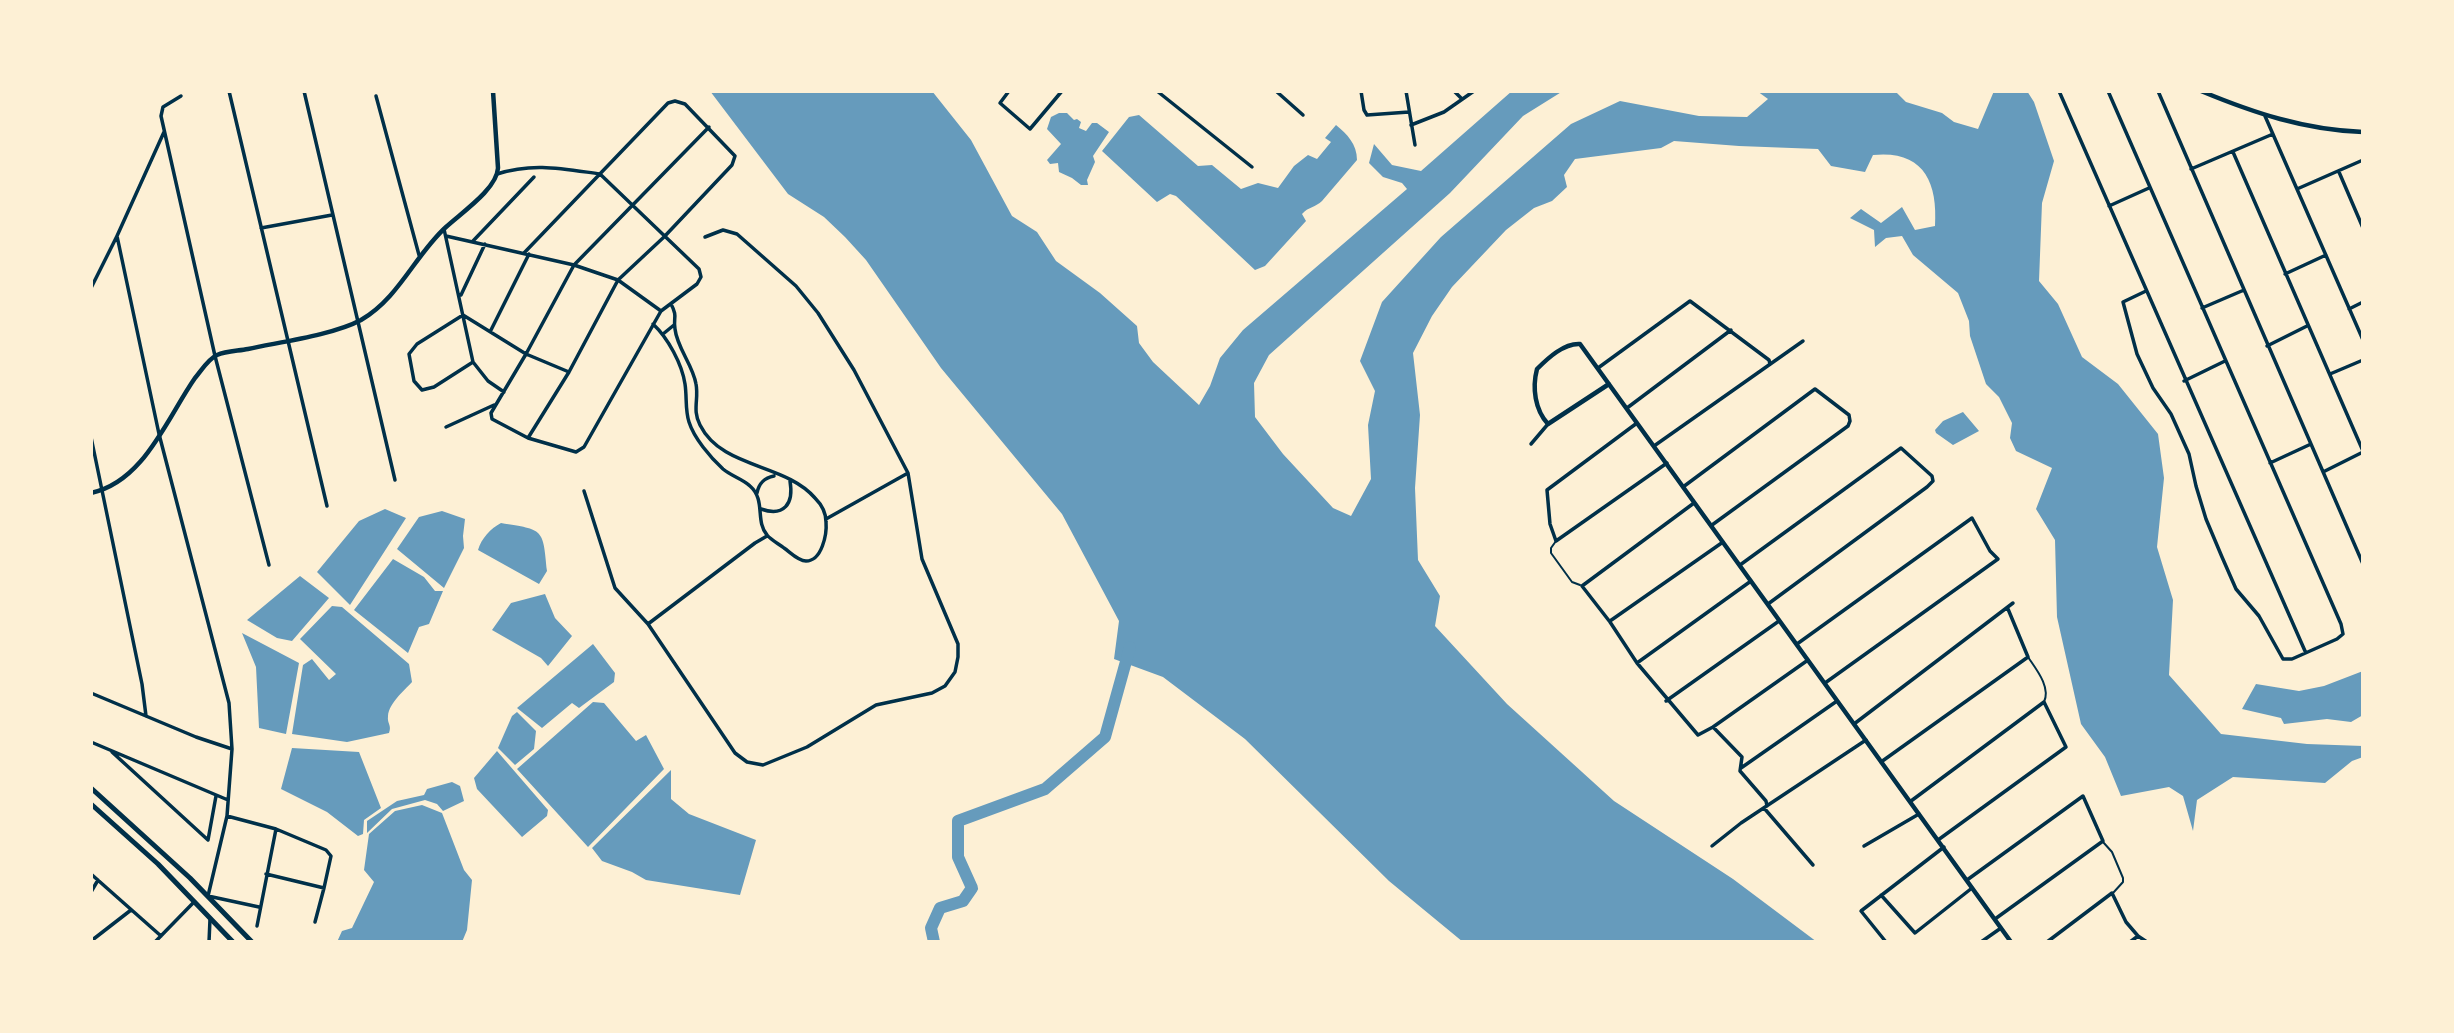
<!DOCTYPE html>
<html>
<head>
<meta charset="utf-8">
<style>
  body { margin:0 }
  #map { position:relative; width:2454px; height:1033px; overflow:hidden; background:#fdf0d5; font-family:Jost,sans-serif }
  canvas { display:block }
  .frame { position:absolute; inset:0; border:93px solid #fdf0d5; pointer-events:none }
</style>
</head>
<body>
<div id="map">
<canvas width="2454" height="1033"></canvas>
<div class="frame"></div>
</div>
<script>
const context = document.querySelector('canvas').getContext('2d');
context.lineJoin = 'round';
function fillPath(path, color) { context.fillStyle = color; context.fill(path, 'evenodd'); }
function stroke(path, color, width, dash) { context.strokeStyle = color; context.lineWidth = width; context.lineCap = dash ? 'butt' : 'round'; context.setLineDash(dash || []); context.stroke(path); }
const water = new Path2D(`
  M710,91h222l39,49 41,76 25,16 19,29 44,32 37,33 2,17 14,19 46,43 11,-19 10,-28 23,-28 164,-141 -5,-6 -19,-6 -14,-14 5,-19 18,21 29,6 91,-80h51l-40,25 -73,77 -181,162 -15,28 1,34 28,37 50,54 18,8 20,-37 -3,-54 7,-34 -15,-30 22,-59 59,-65 130,-113 49,-23 79,15 48,1 21,-18 -11,-8h138l11,11 36,11 12,9 24,7 16,-38h33l7,11 20,59 -12,42 -3,78 19,23 24,53 36,27 40,50 6,44 -7,69 16,53 -4,75 52,59 86,10 56,2v11l-11,4 -27,22 -92,-6 -36,23 -4,31 -10,-35 -14,-9 -48,9 -16,-39 -24,-33 -24,-107 -2,-77 -19,-31 16,-41 -36,-17 -6,-13 2,-15 -13,-26 -13,-13 -16,-48 -1,-15 -11,-28 -45,-38 -11,-19 -16,2 -11,9 -1,-17 -24,-12 11,-9 20,14 21,-16 13,23 20,-4c3,-46 -13,-76 -62,-71l-8,17 -34,-6 -13,-17 -79,-3 -65,-5 -13,7 -86,11 -11,16 3,12 -15,14 -18,7 -28,22 -54,57 -20,29 -19,37 7,62 -5,73 3,72 22,36 -5,30 72,78 107,97 119,78 84,63h-354l-74,-61 -144,-142 -82,-62 -49,-18 5,-38 -57,-107 -121,-146 -75,-108 -21,-23 -21,-20 -36,-23z
  M1059,113h8l7,7 3,-1 4,3 -2,6 7,3 6,-8h5l12,9 -16,24 2,6 -8,18 1,5h-7l-9,-7 -13,-6 -1,-9 -8,1 -3,-4 14,-16 -14,-15 4,-12z
  M1139,115l59,51 14,-1 29,24 17,-6 20,5 16,-22 14,-11 9,4 14,-17 -6,-4 11,-13c11,9 21,19 21,35l-35,41c-6,6 -14,6 -20,13l4,7 -41,45 -10,4 -79,-74 -6,-2 -13,8 -55,-51 27,-34z
  M1963,412l16,19 -26,14 -17,-12 -1,-3 8,-9z
  M385,509l21,9 -56,87 -33,-33 42,-51z
  M442,511l23,8 -2,17 1,12 -20,40 -47,-39 22,-32z
  M501,523c43,7 42,5 46,48l-8,13 -61,-34c3,-11 13,-22 23,-27z
  M393,559l31,18 11,14h8l-14,33 -10,3 -11,26 -54,-43z
  M300,576l29,22 -37,43 -15,-3 -30,-18z
  M545,594l10,24 17,18 -24,30 -7,-8 -49,-28 19,-27z
  M332,606l10,1 67,57 3,18c-8,9 -23,21 -24,34 -1,8 4,9 1,17l-42,9 -55,-8 11,-69 9,-6 17,21 7,-6 -36,-35z
  M242,633l57,30 -13,71 -27,-6 -3,-61z
  M593,644l22,29 -1,9 -35,26 -7,-5 -30,25 -25,-20z
  M2363,671v44l-12,7 -24,-3 -43,5 -3,-6 -39,-9 14,-25 43,7 25,-5z
  M593,702l11,1 32,38 10,-6 18,34 -76,78 -71,-78z
  M517,712l19,19 -2,18 -19,16 -17,-17 14,-32z
  M292,748l67,4 22,56 -17,12 -1,14 -5,2 -31,-24 -46,-23z
  M497,751l51,59 -1,6 -25,21 -45,-48 -3,-11z
  M671,770v29l18,15 67,26 -16,55 -94,-15 -14,-8 -30,-11 -10,-13z
  M452,782l8,4 4,15 -21,10 -6,-7 -12,-4 -33,9 -25,24v-12l30,-20 27,-6 3,-6z
  M422,805l20,8 22,57 8,10 -5,50 -5,12h-125l5,-11 10,-3 22,-46 -10,-12 5,-36 26,-23z`);
const river = new Path2D(`
  M934,942l-3,-14 9,-20 23,-7 9,-13 -14,-31v-36l87,-32 60,-52 25,-90`);
const service = new Path2D(`
  M1556,541l-5,7v5l21,29 8,3
  M2028,657c8,12 23,30 16,45
  M2103,842l9,10 11,26v4l-10,11`);
const minor = new Path2D(`
  M229,91l98,415
  M304,91l91,389
  M1009,91l-9,12 30,26 32,-38
  M1157,91l95,76
  M1276,91l27,24
  M1361,91l3,19 3,5 42,-3
  M1406,91l9,54
  M1454,91l8,8
  M2059,91l246,560
  M2108,91l233,533 2,10 -6,5 -45,20h-9l-24,-43 -23,-27 -14,-32 -16,-38 -10,-33 -7,-32 -18,-40 -18,-26 -16,-34 -14,-52 23,-11
  M2158,91l205,473
  M181,96l-18,11 -2,9 54,240 54,209
  M376,96l43,159
  M2265,116l98,224
  M1411,125l33,-13 30,-21
  M2233,152l130,299
  M2191,169l82,-35
  M2339,172l24,56
  M497,174c36,-12 67,-5 103,0
  M600,174l99,95 2,8 -4,7 -36,27 -77,136 -8,5 -48,-14 -36,-19 -1,-6 35,-59 48,-89 135,-138
  M2297,189l66,-29
  M2109,206l40,-18
  M261,228l71,-13
  M444,229l29,133 15,19 16,11
  M117,236l42,198 70,269 3,46 -5,67 -19,80 51,11
  M446,236l128,29 44,15 43,31
  M473,241l61,-64
  M524,253l144,-150 7,-2 10,3 50,52 -3,9 -68,72 -46,43 -49,92 -41,66
  M2285,274l41,-19
  M91,288l26,-52 47,-104
  M461,295l24,-51
  M2202,308l42,-18
  M2349,309l14,-7
  M653,324c15,14 29,40 32,60 2,13 0,26 4,38 5,16 21,35 34,47 8,7 20,10 27,17 16,14 5,35 17,49 4,5 12,9 17,13 6,4 14,13 22,13 16,0 21,-27 20,-39 0,-9 -5,-18 -11,-24 -30,-35 -93,-29 -115,-73 -8,-15 -1,-26 -4,-41 -3,-19 -19,-36 -21,-55 -2,-12 3,-12 -4,-25
  M491,330l38,-76
  M663,334l11,-9
  M2267,346l40,-20
  M473,362l-39,25 -12,3 -8,-9 -5,-27 8,-10 46,-29 63,39 43,18
  M1598,368l92,-67 79,59 1,4
  M2330,374l33,-14
  M2184,381l41,-20
  M1627,408l104,-78
  M1637,423l-90,67 3,34 6,17 111,-78
  M446,427l48,-22
  M91,437l51,247 4,32
  M1531,444l17,-20
  M1654,446l149,-105
  M2270,463l41,-19
  M2323,472l40,-20
  M1683,487l132,-98 34,26 1,6 -2,5 -136,99
  M584,491l31,97 33,36 87,129 12,9 16,3 44,-18 69,-42 56,-12 13,-7 10,-14 3,-15v-13l-36,-85 -14,-86 -54,-103 -36,-57 -22,-27 -59,-52 -14,-4 -18,7
  M757,493c2,-10 7,-15 17,-17
  M1694,503l-112,83 28,36 27,41 61,72 15,-8 95,-67
  M761,509c23,8 33,-5 29,-28
  M826,519l82,-46
  M1740,565l161,-117 31,28 1,5 -6,6 -159,117
  M1610,621l113,-79
  M648,624l107,-81 12,-7
  M1797,644l175,-126 18,33 8,8 -173,124
  M1637,663l114,-82
  M91,693l105,44 36,12
  M1666,701l113,-80
  M1854,724l159,-121
  M1714,728l28,29 -2,14 26,30 1,5
  M91,742l137,58
  M112,752l96,88 8,-44
  M1881,762l147,-105 -20,-48
  M1741,768l96,-67
  M1911,801l133,-99 22,45 -128,93
  M1764,808l49,57
  M227,816l49,13 50,21 5,6 -7,32 -58,-14
  M1712,846l29,-23 125,-83
  M1864,846l55,-32
  M91,874l70,62
  M1967,880l116,-84 20,45 -108,78
  M91,892l7,-12
  M1881,895l34,38 57,-45
  M315,922l9,-34
  M257,926l19,-97
  M2138,936l9,6
  M91,941l40,-31
  M155,942l39,-40
  M209,942l1,-23
  M1886,942l-25,-31 83,-64
  M1981,942l20,-14
  M2047,942l65,-49 14,29 12,14 -8,6`);
const tertiary = new Path2D(`
  M2201,91c53,22 104,39 162,41
  M1609,384l-61,40c-13,-14 -16,-36 -11,-55 11,-11 27,-26 43,-25l431,598
  M91,493c53,-11 76,-75 104,-115 6,-7 13,-19 22,-23 9,-4 21,-4 31,-6 32,-7 85,-14 113,-29 38,-22 54,-65 85,-93 15,-14 51,-38 52,-59l-5,-77`);
const secondary = new Path2D(`
  M91,788l99,90 62,64
  M91,804l67,60 75,78`);
fillPath(water, '#669bbc');
stroke(river, '#669bbc', 12);
stroke(service, '#003049', 2);
stroke(minor, '#003049', 3.5);
stroke(tertiary, '#003049', 4.5);
stroke(secondary, '#003049', 5);
</script>
</body>
</html>
